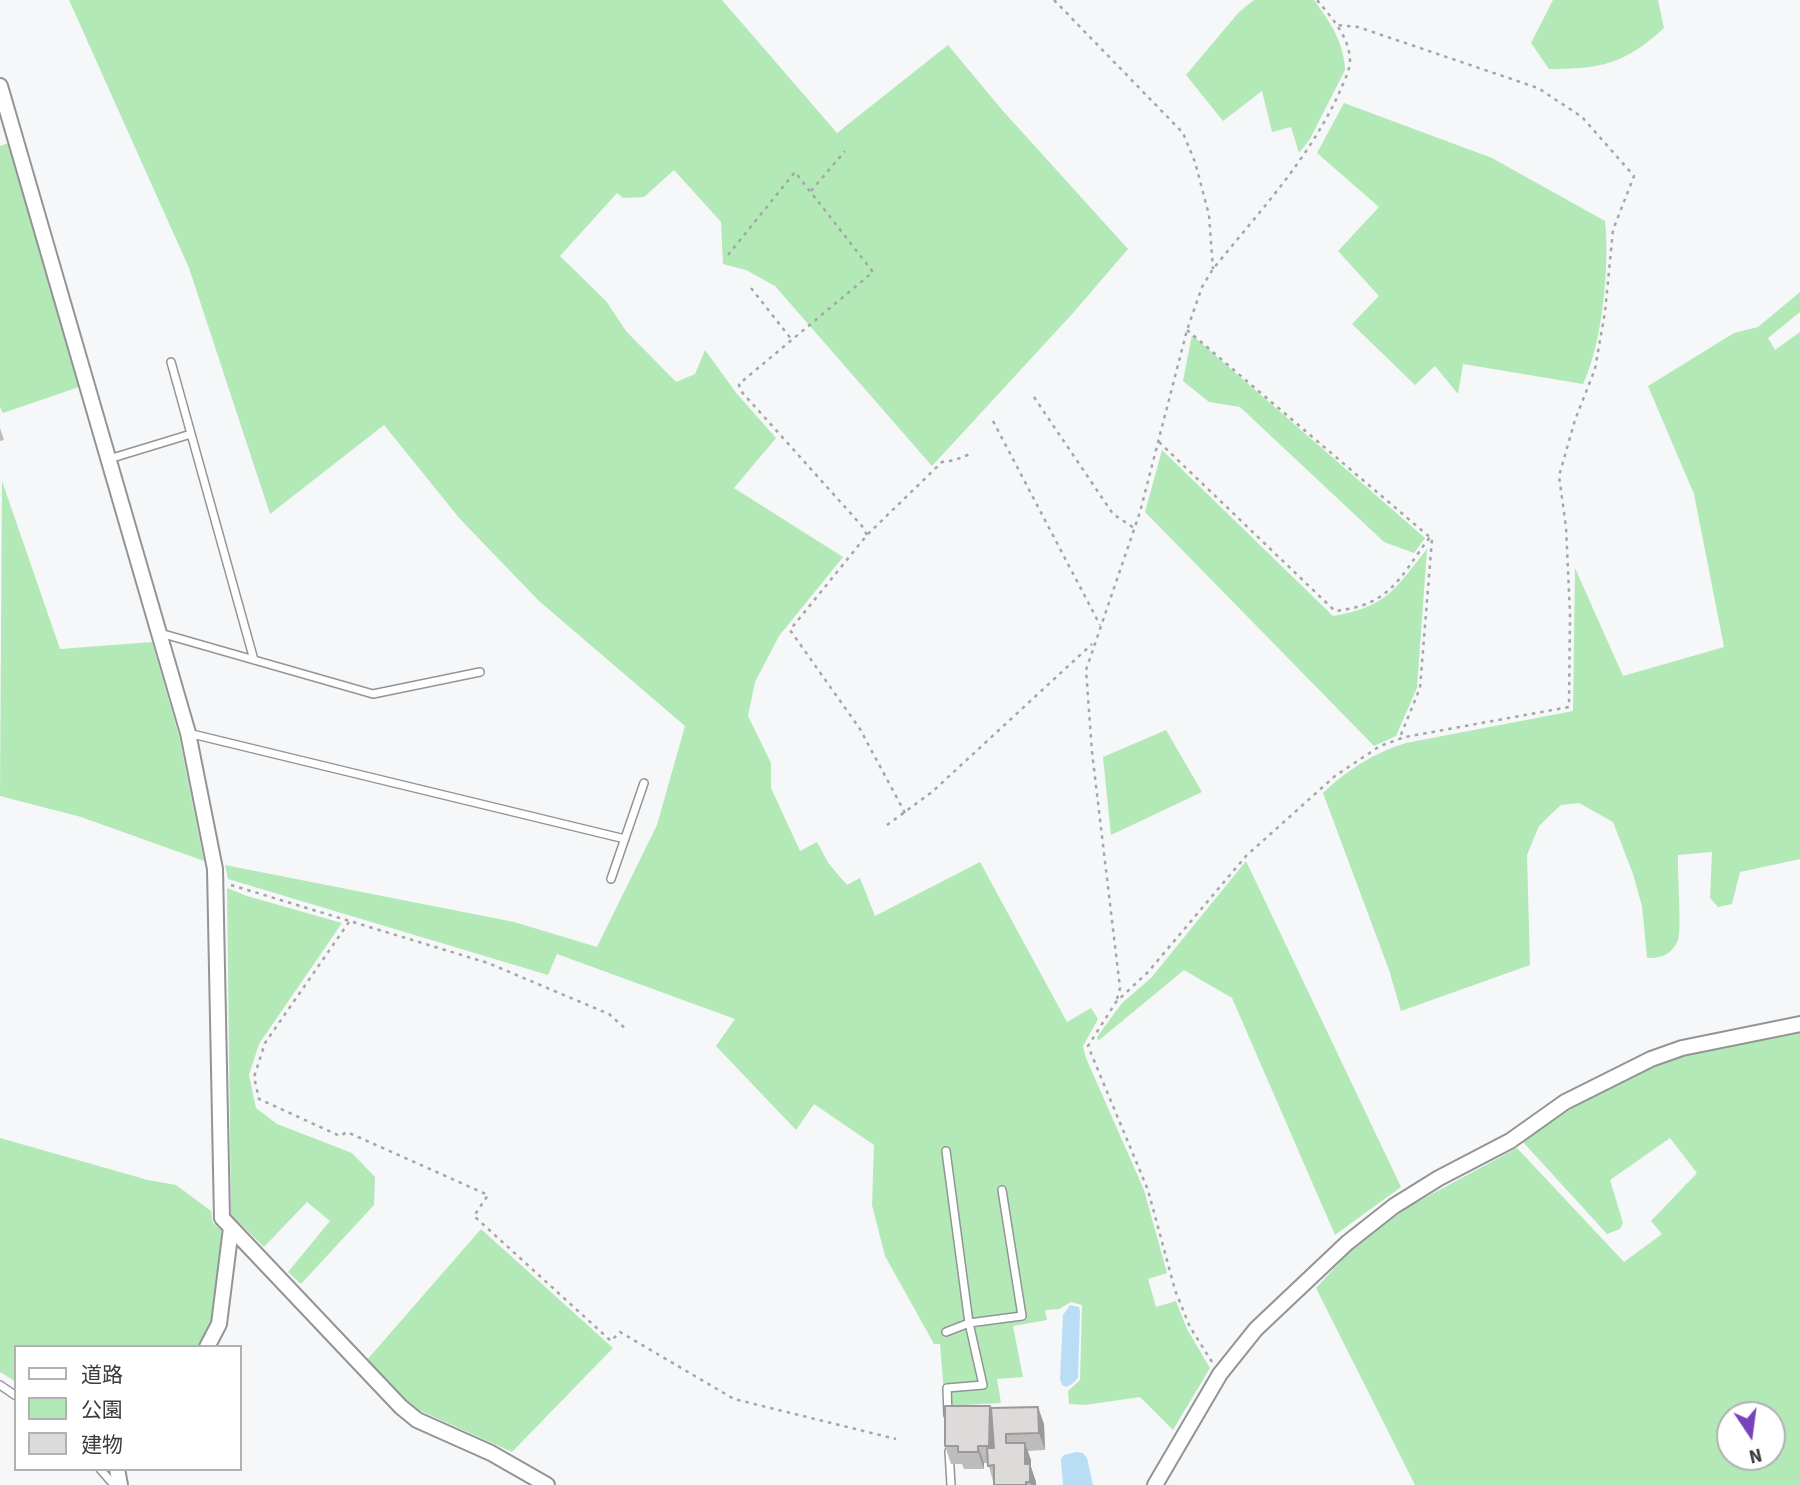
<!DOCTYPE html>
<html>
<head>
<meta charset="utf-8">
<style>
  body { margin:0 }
  #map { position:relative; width:1800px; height:1485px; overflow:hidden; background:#f5f7f8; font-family:"Source Sans 3","Noto Sans JP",sans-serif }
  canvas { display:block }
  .legend { position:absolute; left:14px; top:1345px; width:228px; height:126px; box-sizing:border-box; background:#fff; border:2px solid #b1b1b1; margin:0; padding:9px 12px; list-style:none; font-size:21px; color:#3b3c3c }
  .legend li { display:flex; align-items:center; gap:14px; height:35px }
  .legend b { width:35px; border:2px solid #b1b1b1 }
  .north { position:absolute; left:1716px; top:1401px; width:70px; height:70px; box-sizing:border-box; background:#fff; border:2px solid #b1b1b1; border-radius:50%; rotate:167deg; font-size:19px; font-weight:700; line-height:28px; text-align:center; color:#3b3c3c }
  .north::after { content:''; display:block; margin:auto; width:24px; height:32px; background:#7743ba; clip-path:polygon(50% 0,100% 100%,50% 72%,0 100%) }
</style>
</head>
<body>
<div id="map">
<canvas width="1800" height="1485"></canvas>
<ul class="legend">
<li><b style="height:9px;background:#fff"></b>道路</li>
<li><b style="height:19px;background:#b3e9b7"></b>公園</li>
<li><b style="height:19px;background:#dddbda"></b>建物</li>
</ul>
<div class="north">N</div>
</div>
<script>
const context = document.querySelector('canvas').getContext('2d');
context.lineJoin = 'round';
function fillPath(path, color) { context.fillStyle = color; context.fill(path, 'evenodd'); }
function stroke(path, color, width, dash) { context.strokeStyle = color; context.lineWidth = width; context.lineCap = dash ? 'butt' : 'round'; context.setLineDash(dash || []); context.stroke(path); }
const green = new Path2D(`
  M69,0h653l115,133 111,-88 55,66 125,138 -55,64 -141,153 -157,-180 -29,-16 -23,-6 -2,-42 -47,-52 -30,27 -21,1 -6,-5 -57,63 46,45 20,30 50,51 19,-8 10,-24 32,44 39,44 -42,50 109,69 -64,79 -24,46 -7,34 23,47v25l29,63 17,-9 12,22 18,21 13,-7 15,38 105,-54 87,160 24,-14 7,11 -15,27 3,12 58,132 23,83 -19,6 8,28 20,-6 11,28 23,39 -37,62 -33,-33 -55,8 -16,-1 -1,-13 12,-11 2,-75 -11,-3 -12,7 -14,1 2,10 -34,6 10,51 -26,2 4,24 -56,3 -5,-62h-6l-49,-88 -13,-51 2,-60 -60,-41 -18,26 -80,-84 19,-27 -178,-65 -9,21 -320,-96 -3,-14 289,57 83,25 60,-122 28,-99 -146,-125 -79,-82 -76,-94 -114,89 -81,-246z
  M1254,0h60c16,22 30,42 31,70l-35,69 -11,14 -8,-26 -19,5 -10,-41 -39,30 -37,-46 53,-63z
  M1553,0h105l6,28c-39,36 -63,41 -115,41l-18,-26z
  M1344,103l148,55 113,63c5,44 -3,124 -22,163l-120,-20 -5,30 -23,-28 -20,19 -63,-61 27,-28 -41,-45 41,-44 -62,-54z
  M9,143l70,244 -76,26 -3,-6v-261z
  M1800,292v20l-32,26 7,12 25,-18v527l-60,13 -8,32 -14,3 -8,-9 2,-46 -34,3c-1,17 4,73 0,85 -6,14 -17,19 -31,18l-5,-52 -9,-32 -20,-52 -34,-19 -18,2 -11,10 -11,11 -12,29 3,110 -129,46 -12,-41 -66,-177c24,-23 52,-41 83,-50l167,-32 2,-143 48,108 101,-29 -30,-153 -46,-108 86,-53 24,-6z
  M1192,335l233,203 -11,15 -30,-11 -144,-135 -31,-5 -26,-21z
  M1162,450l171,166c54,-9 62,-27 94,-67l-10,139 -21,48 -22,10 -229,-234z
  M2,481l58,168 92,-7 27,94 25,125 -123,-44 -81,-21z
  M1166,730l36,62 -91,43 -8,-78z
  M1246,861l155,326 -66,48 -103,-237 -48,-28 -86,71 -1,-4 25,-34 29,-25z
  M227,888l20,8 95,27 -83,121 -10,31 7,33 21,16 75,29 23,24 -1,28 -73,79 -13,-12 42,-51 -23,-19 -43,45 -33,-32z
  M1800,1032v453h-385l-99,-197 36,-39 56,-42 109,-59 107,114 38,-28 -11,-13 46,-48 -27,-35 -60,42 13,43 -3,6 -13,5 -84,-92c49,-36 102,-68 161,-87 37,-12 78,-16 116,-23zM1730,1415h42v42h-42z
  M0,1138l148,42 28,5 35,26 2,12 12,11 -11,89 -15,24h-183v35l-16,-10z
  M481,1229l132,119 -101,104 -109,-49 -37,-42z`);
const water = new Path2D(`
  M1070,1305l9,2 1,4 -2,67 -6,6 -6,3 -4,-2 -2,-6 3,-64z
  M1077,1452l6,1 4,5 6,27h-30l-2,-26 3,-4z`);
const path = new Path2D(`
  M1054,0l129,133 12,29 14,53 4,54
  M811,191l34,-40
  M728,255l67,-83 78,100 -134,112 1,6 122,136 5,9
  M751,288l41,52
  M1187,330l245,209 -12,149 -20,49
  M1034,397l79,117 21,14
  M993,421l107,204
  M1159,442l176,169c56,-6 64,-33 95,-74
  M905,813l-45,-84 -70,-99 77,-95 75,-73 13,-2 15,-6
  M887,825l45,-33 160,-148
  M231,885l257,78 121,51 18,16
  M349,922l-84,121 -11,34 5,22 81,37 7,-4 141,63 -14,21 137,125 9,-9 114,67 162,40
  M1117,999l3,-11 -28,-236 -6,-82 54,-158 47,-182 15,-43 11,-18c46,-57 97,-111 127,-178 4,-10 10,-20 10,-31 -1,-24 -19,-43 -33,-60
  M1212,1362l-22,-35 -15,-37 -27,-100 -60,-144 28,-44 32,-30 98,-116 89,-80 45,-30 25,-9 164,-30 1,-93 -4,-87 -7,-51 16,-56 20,-51 10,-57 8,-82 21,-54 -52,-59 -44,-29 -180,-61 -21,-2`);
const lane = new Path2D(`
  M171,362l83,298
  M109,459l82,-25
  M160,633l213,61 107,-22
  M188,733l437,106
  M611,879l33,-96
  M946,1151l23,172 14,62 -36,3 1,27
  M946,1332l23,-9 53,-7 -20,-126
  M0,1385l16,11
  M949,1451l2,34
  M100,1469l14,16`);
const street = new Path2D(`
  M0,86l188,647 27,136 7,349 179,189 16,13 74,33 56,32
  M207,1347l12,-23 12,-96
  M117,1469l3,16
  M1155,1485l65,-111 36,-45 91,-86 47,-37 45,-28 71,-37 55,-39 86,-43 31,-11 118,-24`);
const wall = new Path2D(`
  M0,428l4,12 -4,1z
  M990,1406l1,5 53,13 1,26 -18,1 4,9v7l5,15v3h-42l-6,-22h-4v6h-20l-2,-5h-11l-6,-18z`);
const shadedWall = new Path2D(`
  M990,1406l6,18v39l-7,-17z
  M1038,1407l6,17 1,26 -6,-17z
  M1025,1443l6,17v7l5,15v3h-5l-6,-21z
  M978,1446l6,17v6l-6,-17z`);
const building = new Path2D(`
  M945,1406h45l-1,40h-11v6h-20v-6h-13z
  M1038,1407l1,26 -33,1v9h19v21h5v18h-4v3h-32v-20l-6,1 -1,-18h7l-3,-40z`);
fillPath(green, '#b3e9b7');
fillPath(water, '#b9ddf4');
stroke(lane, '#939496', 10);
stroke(street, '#939496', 18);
stroke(path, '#a4a6a7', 2.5, [3.5, 5]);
stroke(lane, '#fff', 7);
stroke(street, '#fff', 14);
fillPath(wall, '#bebcbb');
fillPath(shadedWall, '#9b9999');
fillPath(building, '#dddbda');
stroke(building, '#9b9999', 2);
</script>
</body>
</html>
